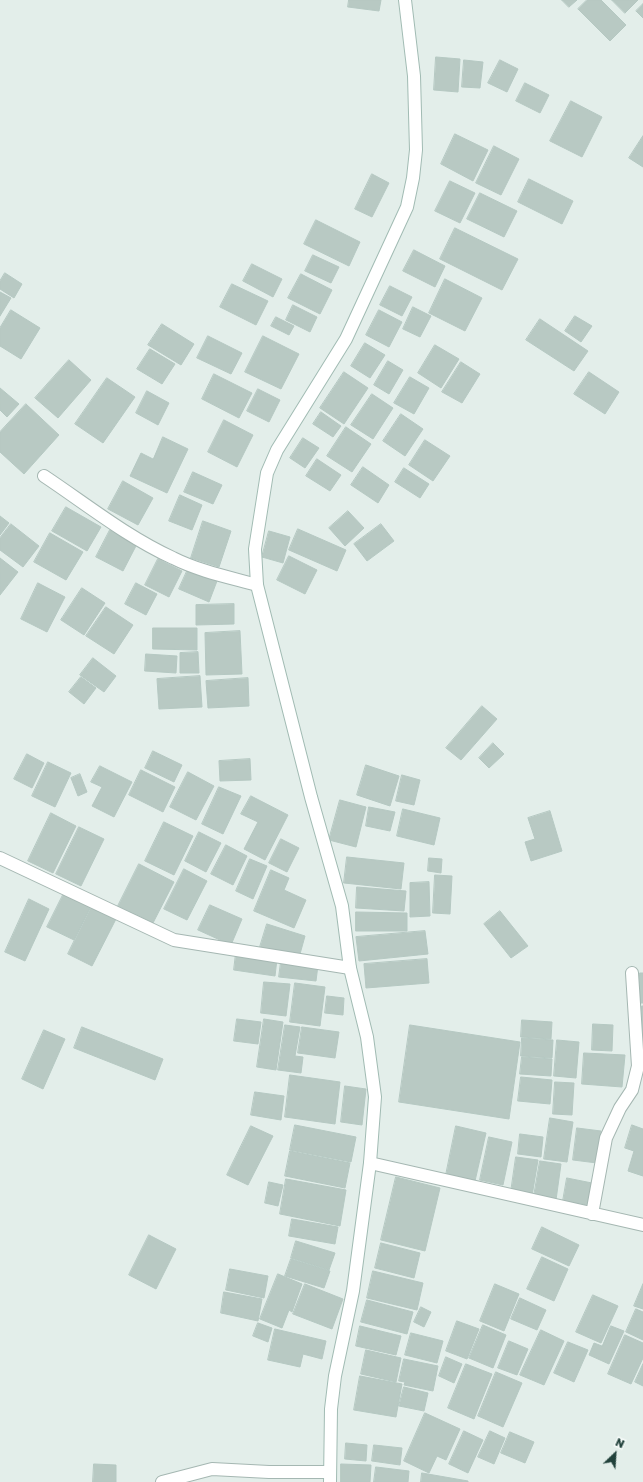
<!DOCTYPE html>
<html>
<head>
<meta charset="utf-8">
<style>
  body { margin:0 }
  #map { position:relative; width:643px; height:1482px; overflow:hidden; background:#e3eeea; font-family:"Golos Text",sans-serif }
  canvas { display:block }
  .north { position:absolute; left:595px; top:1434px; width:40px; height:40px; -webkit-text-stroke:3px #f4faf8; paint-order:stroke; rotate:25deg; font-size:11px; font-weight:700; line-height:16px; text-align:center; color:#21413b }
  .north::after { content:''; display:block; margin:auto; width:14px; height:18px; background:#21413b; clip-path:polygon(50% 0,100% 100%,50% 72%,0 100%) }
</style>
</head>
<body>
<div id="map">
<canvas width="643" height="1482"></canvas>
<div class="north">N</div>
</div>
<script>
const context = document.querySelector('canvas').getContext('2d');
context.lineJoin = 'round';
function fillPath(path, color) { context.fillStyle = color; context.fill(path, 'evenodd'); }
function stroke(path, color, width, dash) { context.strokeStyle = color; context.lineWidth = width; context.lineCap = dash ? 'butt' : 'round'; context.setLineDash(dash || []); context.stroke(path); }
const building = new Path2D(`
  M349,0h32l-2,11 -31,-4z
  M562,0h15l-8,7z
  M587,0h14l25,25 -16,16 -32,-32z
  M612,0h26l-13,13z
  M643,4v14l-7,-7z
  M436,57l24,2 -2,33 -24,-2z
  M464,60l19,2 -3,26 -18,-1z
  M500,60l18,9 -11,23 -19,-9z
  M525,83l24,12 -9,18 -24,-12z
  M571,101l31,16 -20,40 -32,-16z
  M455,134l33,16 -15,31 -32,-17z
  M643,136v31l-14,-9z
  M494,146l25,13 -18,36 -25,-12z
  M372,174l17,9 -17,34 -17,-8z
  M529,179l44,22 -11,23 -44,-22z
  M450,181l25,12 -15,30 -25,-12z
  M480,193l37,18 -13,26 -37,-18z
  M316,220l44,22 -11,24 -45,-22z
  M455,228l63,31 -16,31 -62,-31z
  M414,250l31,16 -10,21 -32,-16z
  M313,255l26,12 -8,16 -26,-12z
  M252,264l30,15 -9,18 -30,-16z
  M5,273l17,11 -8,14 -14,-9v-8z
  M301,274l31,16 -12,24 -32,-16z
  M445,279l37,19 -17,33 -36,-18z
  M232,284l36,17 -12,24 -36,-18z
  M390,286l22,11 -10,19 -22,-11z
  M0,292l11,6 -11,18z
  M293,305l24,12 -7,15 -24,-12z
  M413,307l18,9 -11,21 -17,-8z
  M11,310l29,18 -19,31 -21,-13v-18z
  M379,310l23,12 -13,25 -23,-12z
  M575,316l17,10 -11,16 -16,-11z
  M276,317l18,9 -5,9 -18,-9z
  M540,319l48,32 -14,20 -48,-31z
  M162,324l32,20 -13,21 -33,-20z
  M208,336l34,17 -11,21 -34,-16z
  M263,336l36,18 -18,35 -36,-17z
  M365,343l20,12 -15,23 -19,-12z
  M435,345l24,14 -18,29 -23,-15z
  M150,349l25,15 -13,20 -25,-15z
  M69,360l22,20 -33,38 -23,-20z
  M388,361l15,9 -14,24 -15,-9z
  M461,362l19,12 -18,29 -20,-11z
  M344,372l24,16 -24,36 -24,-16z
  M589,372l30,20 -14,22 -31,-20z
  M214,374l38,19 -13,25 -37,-19z
  M410,377l19,11 -15,26 -20,-11z
  M107,378l28,19 -32,46 -28,-19z
  M0,388l19,16 -12,13 -7,-7z
  M258,389l22,11 -11,22 -22,-11z
  M147,391l22,12 -11,22 -22,-12z
  M372,394l21,14 -20,31 -22,-14z
  M26,404l33,31 -35,39 -24,-22v-20z
  M321,412l20,14 -8,11 -20,-13z
  M401,414l22,15 -18,27 -22,-15z
  M224,420l29,15 -16,32 -29,-15z
  M346,427l25,17 -19,28 -25,-16z
  M163,437l25,12 -21,44 -37,-17 11,-23 12,6z
  M303,438l16,10 -14,20 -15,-10z
  M425,440l25,16 -17,25 -24,-16z
  M317,459l24,16 -11,16 -24,-15z
  M363,467l26,18 -11,18 -27,-18z
  M404,468l25,16 -9,14 -25,-16z
  M193,472l29,13 -9,19 -29,-12z
  M123,481l30,17 -15,27 -30,-16z
  M180,495l22,10 -10,25 -23,-9z
  M66,507l35,20 -14,24 -35,-20z
  M348,511l16,17 -19,18 -16,-18z
  M0,516l9,7 -9,12z
  M203,521l28,10 -12,36 -28,-9z
  M11,524l28,22 -16,21 -23,-17v-12z
  M381,524l13,17 -27,20 -13,-17z
  M298,529l48,21 -9,21 -48,-21z
  M110,530l27,14 -14,27 -27,-14z
  M269,531l21,6 -7,26 -21,-6z
  M50,533l33,19 -17,28 -32,-18z
  M289,556l28,14 -12,24 -28,-14z
  M0,558l18,14 -18,23z
  M158,559l24,12 -13,26 -24,-12z
  M188,569l29,12 -8,21 -30,-13z
  M38,583l27,14 -18,35 -26,-13z
  M136,583l21,11 -11,21 -21,-11z
  M82,588l23,15 -21,32 -23,-15z
  M234,604v20l-38,1v-20z
  M106,607l27,18 -19,29 -28,-18z
  M153,628h44v22l-44,-1z
  M240,631l2,43 -36,1 -1,-42z
  M198,652l1,21h-19v-20z
  M146,654l31,2 -1,17 -31,-2z
  M93,658l23,18 -12,16 -24,-17z
  M200,676l2,31 -43,2 -2,-30z
  M81,677l15,11 -12,16 -15,-12z
  M248,678l1,28 -41,2 -2,-27z
  M482,706l15,13 -36,41 -15,-12z
  M493,743l11,11 -15,14 -10,-10z
  M153,751l29,14 -8,17 -29,-14z
  M27,754l17,9 -12,25 -18,-9z
  M250,759l1,21 -31,1 -1,-20z
  M48,762l23,11 -16,34 -23,-11z
  M366,765l33,11 -9,30 -33,-11z
  M100,766l32,16 -18,35 -22,-11 10,-19 -11,-5z
  M141,770l34,17 -12,25 -34,-17z
  M188,772l26,14 -18,34 -26,-13z
  M80,774l7,18 -9,4 -7,-18z
  M402,775l18,5 -6,25 -18,-4z
  M219,787l22,9 -18,38 -21,-10z
  M251,796l37,19 -23,45 -21,-11 14,-27 -17,-8z
  M340,800l26,7 -10,40 -27,-7z
  M369,807l26,5 -5,19 -24,-5z
  M403,809l37,9 -6,27 -37,-9z
  M550,811l12,40 -31,10 -6,-19 10,-3 -7,-21z
  M51,813l25,13 -23,47 -25,-12z
  M164,822l29,14 -19,39 -29,-14z
  M79,827l25,12 -23,47 -25,-12z
  M199,832l22,11 -15,29 -21,-11z
  M281,839l18,9 -12,24 -18,-9z
  M226,845l21,11 -14,29 -22,-11z
  M347,857l57,6 -3,26 -57,-6z
  M429,858l13,1 -1,14 -13,-2z
  M250,859l17,7 -14,33 -17,-8z
  M139,864l35,18 -21,41 -35,-17z
  M184,869l23,12 -20,39 -23,-11z
  M271,870l18,8 -5,12 22,10 -12,28 -40,-17z
  M435,875l17,1 -2,38 -17,-1z
  M429,882l1,34 -20,1v-34z
  M357,887l49,4 -2,20 -48,-3z
  M64,893l27,13 -17,34 -27,-13z
  M29,899l20,10 -24,52 -20,-9z
  M210,905l32,14 -11,26 -33,-15z
  M91,907l25,12 -24,47 -24,-12z
  M500,911l28,35 -17,12 -27,-34z
  M356,912l51,1v18h-51z
  M267,924l38,12 -5,18h-17l-23,-7z
  M425,931l3,23 -69,7 -3,-24z
  M236,953l41,6 -2,17 -41,-6z
  M427,959l2,24 -63,5 -2,-24z
  M281,962l37,3 -2,16 -37,-4z
  M640,973h3v30h-4z
  M264,982l26,2 -4,32 -25,-3z
  M295,983l30,4 -5,39 -30,-4z
  M327,996l17,2 -1,17 -18,-2z
  M642,1006h1v39h-3z
  M237,1019l24,3 -3,22 -24,-3z
  M264,1019l19,3 -7,48 -19,-3z
  M522,1020l30,2 -1,17 -30,-2z
  M593,1024l20,1 -1,26 -20,-1z
  M285,1025l15,2 -5,29 8,1 -2,16 -23,-3z
  M410,1025l110,17 -11,77 -110,-17z
  M82,1027l81,32 -8,21 -81,-32z
  M302,1027l37,5 -4,26 -37,-5z
  M44,1030l21,9 -22,50 -21,-10z
  M522,1038l31,2 -1,18 -31,-2z
  M557,1040l22,2 -3,36 -22,-2z
  M584,1053l41,2 -3,32 -40,-3z
  M522,1057l30,2 -1,17 -31,-2z
  M290,1075l50,7 -5,42 -50,-7z
  M521,1077l31,3 -2,24 -32,-3z
  M555,1082l19,1 -2,32 -19,-1z
  M345,1086l21,3 -4,36 -21,-3z
  M255,1092l29,4 -3,24 -30,-5z
  M550,1118l23,4 -6,40 -23,-3z
  M295,1125l61,12 -5,25 -61,-12z
  M632,1125l11,4v47l-15,-5 6,-20 -9,-3z
  M251,1126l22,10 -25,49 -21,-10z
  M456,1126l30,7 -11,48 -29,-6z
  M577,1128l24,3 -4,32 -24,-3z
  M520,1134l23,3 -2,20 -23,-3z
  M489,1137l23,5 -9,43 -23,-5z
  M290,1151l60,12 -5,25 -60,-12z
  M516,1157l22,3 -6,36 -21,-4z
  M540,1161l21,3 -5,36 -22,-4z
  M396,1177l44,11 -15,63 -44,-11z
  M567,1178l25,5 -4,22 -25,-4z
  M286,1179l60,11 -6,36 -60,-12z
  M269,1182l14,3 -5,21 -13,-3z
  M292,1219l46,8 -3,17 -46,-8z
  M542,1227l37,18 -10,21 -37,-17z
  M149,1235l27,14 -20,40 -27,-14z
  M296,1241l39,12 -6,17 -38,-12z
  M381,1243l39,10 -6,25 -39,-10z
  M542,1257l26,12 -14,32 -27,-12z
  M291,1259l39,12 -6,17 -39,-12z
  M230,1269l38,7 -4,22 -38,-8z
  M373,1271l50,12 -6,27 -50,-12z
  M278,1274l24,10 -10,28 -3,-2 -7,18 -22,-9z
  M305,1284l38,15 -11,30 -39,-15z
  M495,1284l24,10 -15,37 -24,-10z
  M643,1284v25l-9,-3z
  M224,1292l38,7 -4,22 -37,-8z
  M593,1295l25,11 -17,37 -25,-11z
  M520,1298l26,12 -9,20 -26,-11z
  M367,1300l46,12 -6,22 -46,-12z
  M421,1307l10,5 -7,15 -10,-5z
  M636,1309l7,3v28l-17,-8z
  M457,1321l22,8 -12,30 -21,-8z
  M258,1323l14,5 -4,14 -15,-6z
  M483,1325l23,10 -13,33 -24,-10z
  M360,1326l41,10 -5,19 -40,-9z
  M611,1326l13,5 -15,33 -20,-9 5,-12 8,3z
  M275,1329l51,12 -4,18 -19,-5 -3,13 -32,-7z
  M541,1330l23,11 -20,44 -24,-10z
  M411,1333l32,8 -6,22 -32,-8z
  M625,1335l18,8v15l-12,26 -23,-10z
  M509,1341l19,8 -11,26 -19,-7z
  M568,1342l20,8 -14,32 -20,-9z
  M366,1350l35,8 -5,24 -35,-8z
  M446,1357l16,7 -8,19 -15,-7z
  M404,1359l34,7 -5,25 -29,-6 1,-3 -6,-1z
  M466,1364l26,10 -18,45 -26,-11z
  M643,1364v22l-8,-4z
  M496,1372l26,11 -19,44 -25,-11z
  M360,1376l42,8 -6,33 -42,-7z
  M404,1387l24,6 -4,18 -25,-5z
  M425,1413l35,16 -14,31 -9,-4 -8,17 -25,-12z
  M464,1431l19,9 -15,33 -19,-9z
  M490,1431l15,7 -11,26 -16,-7z
  M510,1432l24,10 -9,21 -24,-10z
  M346,1443l21,2 -1,16 -21,-2z
  M374,1445l28,3 -2,17 -28,-4z
  M94,1464l22,1v17h-23z
  M341,1464l30,1 -1,17h-29z
  M376,1467l33,4 -1,11h-34z
  M422,1473l46,8v1h-47z`);
const minor = new Path2D(`
  M44,476c42,28 83,61 129,82 26,13 55,19 84,27
  M0,858l174,82 176,28
  M370,1163l273,62
  M592,1214l14,-76 14,-30 12,-18 6,-24 -6,-93
  M162,1482l50,-13 57,3h60`);
const secondary = new Path2D(`
  M330,1482l1,-73 4,-33 18,-85 17,-128 5,-66 -8,-60 -17,-69 -8,-62 -31,-109 -54,-212 -2,-36 12,-76 10,-23 69,-111 61,-132 6,-29 3,-28 -2,-74 -9,-76`);
fillPath(building, '#b8c9c3');
stroke(building, '#b5c8c2', 1);
stroke(minor, '#a5b7b2', 14);
stroke(secondary, '#a1bbb3', 14);
stroke(minor, '#fff', 12);
stroke(secondary, '#fff', 12);
</script>
</body>
</html>
